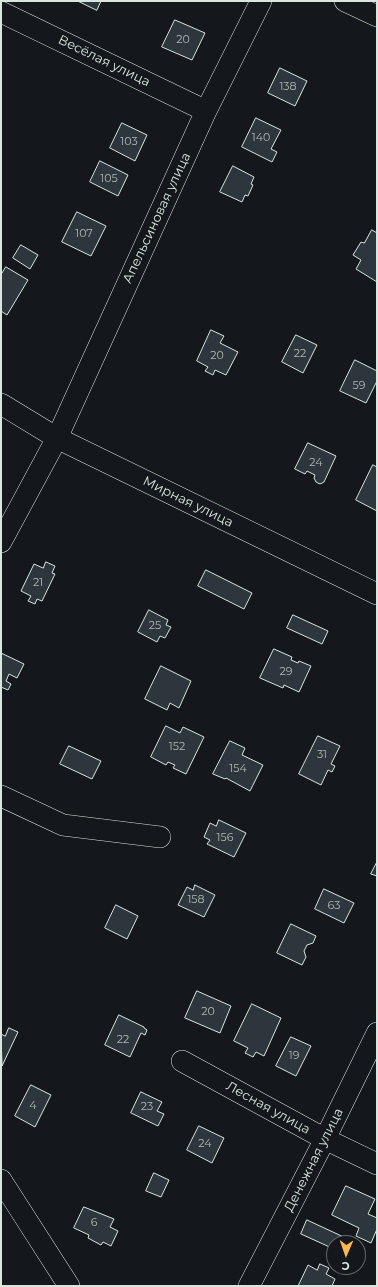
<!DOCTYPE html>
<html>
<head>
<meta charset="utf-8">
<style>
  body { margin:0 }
  #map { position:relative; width:378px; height:1287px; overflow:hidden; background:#14181c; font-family:Montserrat,sans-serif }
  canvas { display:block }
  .frame { position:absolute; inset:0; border:2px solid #d8e6dc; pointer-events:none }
  .north { position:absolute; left:326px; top:1235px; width:40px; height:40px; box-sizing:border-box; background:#14181c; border:1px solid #626a69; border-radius:50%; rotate:182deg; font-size:11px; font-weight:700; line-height:16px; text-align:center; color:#d8e6dc }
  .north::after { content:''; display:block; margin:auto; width:14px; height:18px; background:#ffb74d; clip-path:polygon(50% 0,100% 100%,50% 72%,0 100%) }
</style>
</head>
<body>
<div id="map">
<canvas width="378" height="1287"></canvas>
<div class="frame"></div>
<div class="north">С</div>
</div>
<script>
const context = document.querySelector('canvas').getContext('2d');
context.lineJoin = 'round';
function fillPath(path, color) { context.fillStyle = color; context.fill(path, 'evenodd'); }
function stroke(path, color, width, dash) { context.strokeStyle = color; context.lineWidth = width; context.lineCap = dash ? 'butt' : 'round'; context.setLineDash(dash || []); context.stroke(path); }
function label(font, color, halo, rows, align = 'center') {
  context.font = font + ' Montserrat,sans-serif'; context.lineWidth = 3; context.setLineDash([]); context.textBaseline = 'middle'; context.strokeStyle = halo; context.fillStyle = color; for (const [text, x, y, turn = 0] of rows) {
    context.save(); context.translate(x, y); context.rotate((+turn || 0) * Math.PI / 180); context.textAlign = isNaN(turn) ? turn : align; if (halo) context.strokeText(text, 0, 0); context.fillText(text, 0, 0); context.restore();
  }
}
const building = new Path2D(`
  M78,1h23l-4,9z
  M175,20l30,13 -13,27 -30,-13z
  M280,68l27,13 -12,25 -27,-13z
  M256,118l25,12 -10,19 6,3 -5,10 -30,-15z
  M122,123l25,12 -12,26 -25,-13z
  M100,161l28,14 -10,21 -28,-14z
  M233,166l21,11 -3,7 2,1 -5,11 -3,-1 -3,7 -22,-10z
  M77,212l29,14 -15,30 -29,-14z
  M372,230l5,3v49l-21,-13 5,-9 -8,-5 8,-13 3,1z
  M21,245l17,10 -8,14 -17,-11z
  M6,267l22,13 -21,35 -6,-4v-36z
  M211,330l13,6 -4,7 18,9 -12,23 -11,-5 -2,5 -8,-4 3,-4 -11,-6z
  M296,335l21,10 -14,28 -21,-11z
  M355,360l22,11v10l-11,22 -26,-12z
  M308,443l28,13 -12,26 -4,2 -4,-2 -2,-4 1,-3 -8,-4 -2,3 -10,-5z
  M373,465l4,2v44l-21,-11z
  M46,562l9,4 -3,7 3,1 -13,27 -5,-2 -2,5 -7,-3 3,-5 -10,-5 13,-27 9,4z
  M206,570l46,23 -8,16 -46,-23z
  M149,610l19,10 -2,5 5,2 -6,11 -5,-2 -3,6 -19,-10z
  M293,615l35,16 -6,13 -35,-16z
  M274,649l18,8 -1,3 7,3 1,-2 12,5 -12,26 -15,-7 -1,3 -23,-10z
  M1,653l23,11 -7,14 -8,-4 -3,7 5,3 -3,6 -7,-3z
  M161,666l30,15 -12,27 -9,-5 -3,7 -22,-11z
  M166,726l14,7 3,-6 21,10 -18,37 -13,-6 2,-3 -7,-3 -2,3 -15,-8z
  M318,736l22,10 -9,18 4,2 -3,6 -4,-2 -7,15 -22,-11z
  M230,741l15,7 -3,7 21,10 -13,26 -24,-13 -1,1 -12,-5z
  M69,746l32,15 -9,18 -32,-15z
  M219,820l27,13 -12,24 -27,-13 3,-4 -6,-3 6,-14 6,3z
  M377,862v14l-6,-2z
  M195,885l20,10 -11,22 -26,-12 9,-18 6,3z
  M324,889l30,14 -10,20 -29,-14z
  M116,905l22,11 -11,23 -22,-11z
  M291,924l25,12 -3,7 -6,2 -3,6 2,6 -4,8 -25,-12z
  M197,991l34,15 -11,27 -35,-15z
  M252,1004l29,14 -17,38 -8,-4 -3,5 -8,-4 3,-5 -14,-7z
  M119,1015l25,12v1l3,2 -2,5 -4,-2 -11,24 -25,-12z
  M9,1028l9,4 -16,34 -1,-32 4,2z
  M291,1037l20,9 -15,30 -20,-10z
  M31,1085l20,10 -16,32 -20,-11z
  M141,1092l21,10 -5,9 7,3 -6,12 -27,-13z
  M199,1126l25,12 -12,25 -25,-13z
  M154,1173l15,7 -8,17 -15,-6z
  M346,1186l29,13 -7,15 9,4v11l-6,14 -15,-7 3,-8 -27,-13z
  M84,1207l30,12 -4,8 8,4 -7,15 -8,-4 -2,3 -13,-7 1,-3 -15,-7z
  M307,1220l41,19 -2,4h-12v6l-33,-15z
  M320,1264l9,4 -3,6 9,5 -3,7h-34l10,-21 9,5z`);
const minor = new Path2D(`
  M345,1l32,15
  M1,12l205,99
  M1,404l56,34 320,156
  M1,542l56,-104 149,-327 55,-110
  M1,796l62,29 97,12
  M182,1061l143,78 52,25
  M1,1180l68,106
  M249,1286l76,-147 52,-106`);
const numberNames = [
  ["20",183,40],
  ["138",288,87],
  ["140",261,138],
  ["103",129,142],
  ["105",109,179],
  ["107",84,234],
  ["22",300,354],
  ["20",217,356],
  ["59",359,386],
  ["24",316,463],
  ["21",38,583],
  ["25",155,626],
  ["29",286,672],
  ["152",177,747],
  ["31",322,755],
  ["154",238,769],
  ["156",225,838],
  ["158",196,900],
  ["63",334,906],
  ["20",208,1012],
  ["22",123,1040],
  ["19",294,1056],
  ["4",33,1106],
  ["23",147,1107],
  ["24",205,1144],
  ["6",94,1223]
];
const streetNames = [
  ["Весёлая улица",104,61,26],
  ["Апельсиновая улица",157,218,-65],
  ["Мирная улица",188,502,26],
  ["Лесная улица",268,1108,29],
  ["Денежная улица",314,1160,-63]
];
fillPath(building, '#2c363c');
stroke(building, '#d8e6dc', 1);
stroke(minor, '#d8e6dc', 22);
stroke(minor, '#14181c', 21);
label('11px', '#adbab4', null, numberNames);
label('13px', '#d8e6dc', '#14181c', streetNames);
</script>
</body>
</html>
